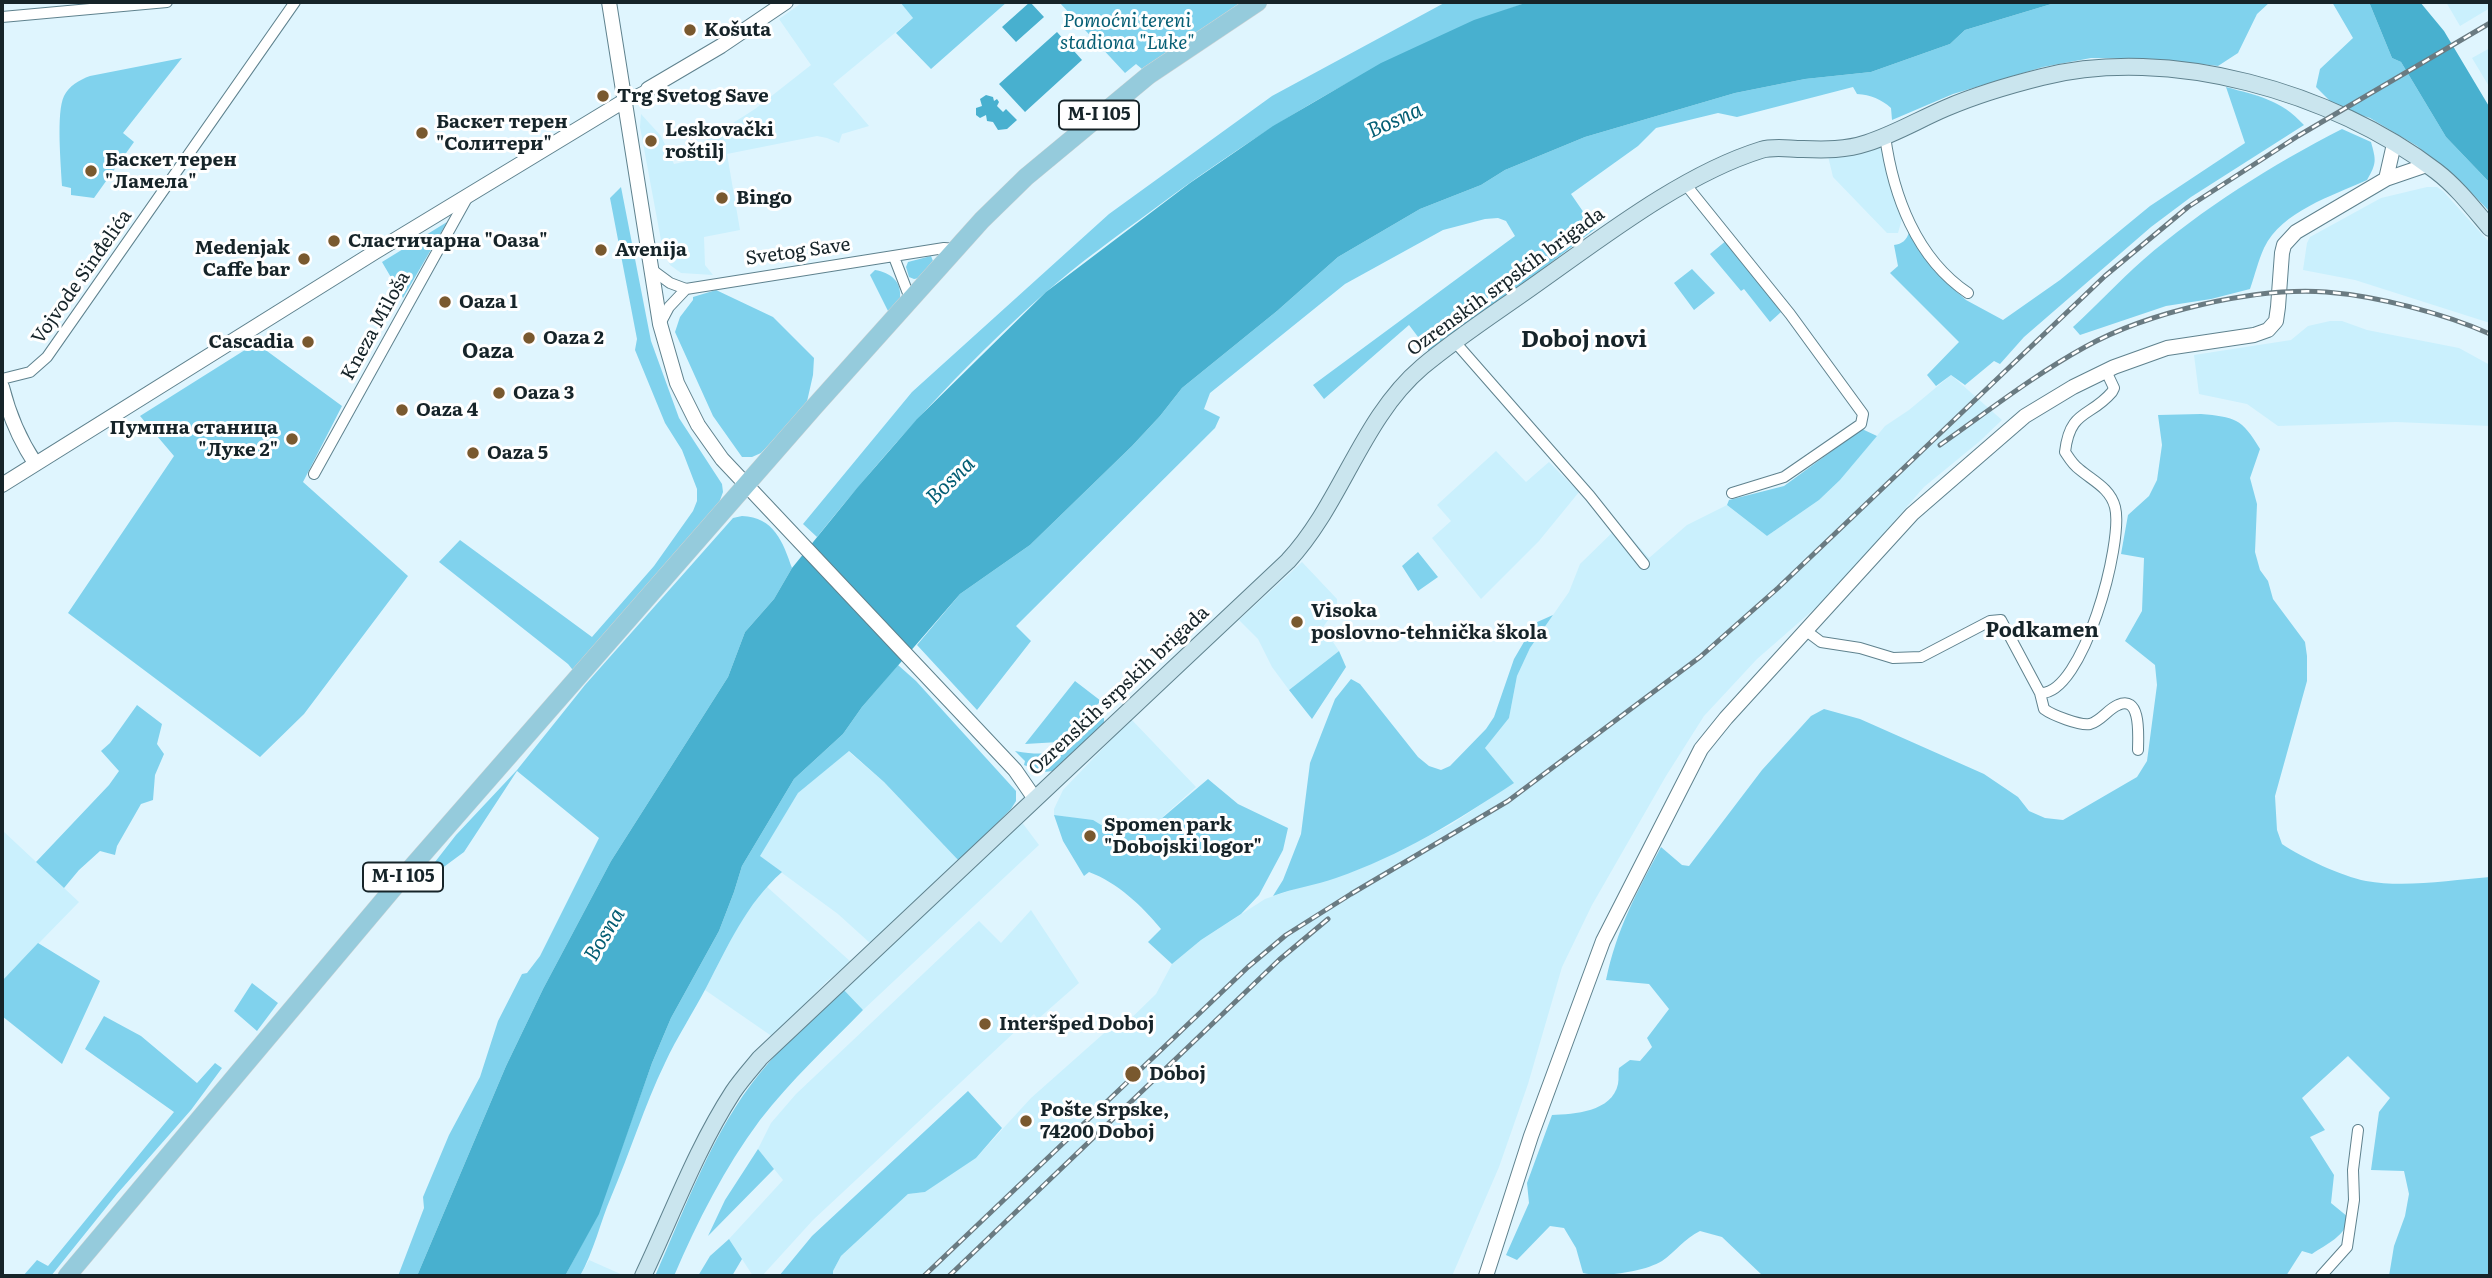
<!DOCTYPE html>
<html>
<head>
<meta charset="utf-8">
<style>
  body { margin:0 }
  #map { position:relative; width:2492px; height:1278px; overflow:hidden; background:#dff5fe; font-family:Literata,serif }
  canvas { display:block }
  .frame { position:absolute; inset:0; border:4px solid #162429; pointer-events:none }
</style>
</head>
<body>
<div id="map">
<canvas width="2492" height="1278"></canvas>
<div class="frame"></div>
</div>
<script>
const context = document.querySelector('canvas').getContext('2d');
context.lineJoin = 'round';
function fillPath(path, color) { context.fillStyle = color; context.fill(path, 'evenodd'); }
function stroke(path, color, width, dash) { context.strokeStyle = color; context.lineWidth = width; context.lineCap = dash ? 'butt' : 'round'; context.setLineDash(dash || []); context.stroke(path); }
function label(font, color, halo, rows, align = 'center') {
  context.font = font + ' Literata,serif'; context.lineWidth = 6; context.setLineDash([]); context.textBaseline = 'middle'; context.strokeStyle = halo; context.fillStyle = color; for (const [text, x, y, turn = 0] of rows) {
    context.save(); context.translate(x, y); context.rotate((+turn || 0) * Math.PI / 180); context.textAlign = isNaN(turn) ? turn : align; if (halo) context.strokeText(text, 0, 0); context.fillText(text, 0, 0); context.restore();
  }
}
const built = new Path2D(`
  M803,2h97l13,16 -80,66 36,42 -27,8 -3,9 -12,-5 -10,-2 -90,18 13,76 -36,7 1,28 8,10 -32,-2 -11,-8 -7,-14 -23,-124 1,-13 20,22 13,28 31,-7 -5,-13 55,-35 56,-44 -32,-46z
  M2446,2h44v6l-30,18z
  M2490,48v40l-18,-30z
  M1881,145l21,74 -4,14h-11l-54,-56 -5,-21z
  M2427,187h10l6,4 47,52v80l-135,-43 -52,-10 4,-27 3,-6 71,-39z
  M2330,321h12l25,9 92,18 31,17v61l-94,-4 -118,4 -31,-22 -48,-10 -5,-39 97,-15 17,-14z
  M1951,375l51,45 -22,21 -56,46 -96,110 -71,62 -53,57 -38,60 -74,129 -30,62 -34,117 -29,83 -47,109h-619v-5l8,-15 67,-62 17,-2 51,-34 55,-60 80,-71 6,5 39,-38 16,-30 29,-24 64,-41 109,-37 43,-20 35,-18 61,-41 -28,-35 24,-30 8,-42 13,-28 39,-56 11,-28 40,-39 29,33 38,-33 40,-20 40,31 52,-36 21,-20 45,-54 24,-16z
  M1496,451l30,31 23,-20 30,30 -40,49 -58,58 -49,-61 19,-17 -14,-16z
  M1302,562l35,37v9l-14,19 16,24 -50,39 -17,-23 -14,-28 -19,-19z
  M1131,719l65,68 -48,43 -32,4 -23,-13 -39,-6v-6l9,-19z
  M848,751l36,31 75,79 -89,82 -32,-29 -79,-58 39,-63z
  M1021,821l18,24 -176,165 -20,-21z
  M2,830l77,72 -77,79z
  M766,886l85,76 -25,20 -53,55 -68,-47 34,-66z
  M1031,910l48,73 -41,36 -4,-5 -221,206 -51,56h-9l-24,-37 54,-59 -25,-31 13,-26 25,-29 183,-173 22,22z
  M589,1260l36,16h-45z`);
const green = new Path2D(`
  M900,2h107l-76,67 -35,-36 17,-15z
  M1059,2h183l-100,67 -6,-5 -11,9z
  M1446,2h82c-137,47 -258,121 -374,207 -37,27 -75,54 -109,84 -83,73 -158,157 -228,244l-14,-13 109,-132 197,-178 163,-118z
  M2058,2h212l-13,12 -19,39 -20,13 -62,-7 -65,-1 -48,9 -90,27 -61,26 -1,-12c-10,-9 -20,-13 -34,-14l-4,-7 -116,30 -19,-4 -62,15 -18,18 -67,48 24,35 -164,125 -22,-29 -85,74 -11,-14 202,-149 -9,-15 -8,-3 -13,1 -42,11 -98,54 -135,109 -6,16 16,8 -5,11 -199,198 15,15 -54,69 -60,-65 43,-51 70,-49 102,-99 28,-30 22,-28 95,-77 61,-54 82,-48 61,-24 24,-15 80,-33 150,-44 70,-14 66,-7 79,-28 15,-14z
  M2332,2h37l23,56 9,4 45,75 44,46v29l-32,-33 -41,-33 -47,-28 -34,-11 -20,-20 4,-18 33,-31z
  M182,58l-59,75 11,9 -40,56 -23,-3v-7l-9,-2c-1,-20 -6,-74 2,-90 5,-10 15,-16 26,-20z
  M2226,87c32,9 54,12 78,38l-113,72 -40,30 -127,110 -24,27 -6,-3 -29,24 -14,-10 -15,11 -9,-11 32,-33 -69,-69 8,-7 -4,-21c8,-1 13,-5 15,-13l37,50 20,18 37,20 57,-40 90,-74 95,-63z
  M2342,129l29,13c5,18 6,21 -4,38 -35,16 -85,31 -103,68 -6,13 -9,27 -14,41l-39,10 -45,7 -86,29 -7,-8c24,-22 46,-46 70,-67 60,-52 129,-95 199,-131z
  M621,187l30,154 28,77 43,66 1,8 -4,11 -143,171 -8,-10 -129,-102 21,-22 132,97 62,-71 39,-55 4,-10v-12l-15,-39 -17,-27 -30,-73 2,-11 -27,-141z
  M447,222l-44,76 -21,-36z
  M1727,240l54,72 -11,10 -26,-33 -3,2 -31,-37z
  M931,256l2,5 -13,17 -6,1 -5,-2 -3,-10 2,-5z
  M1692,269l23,24 -21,17 -20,-27z
  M875,270c16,3 27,11 25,29l-11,14 -19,-38z
  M716,290l57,27 41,41 -1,17 -7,31 -45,47 -9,4h-10l-29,-41 -38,-84 5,-15 13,-17v-3z
  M256,343l86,63 -39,76 105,94 -104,138 -44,43 -192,-144 106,-157 -34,-40z
  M2201,414c33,3 41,4 59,35l-10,29 7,26 -2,48 5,18 8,11 5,18 32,43 2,14v25l-32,115 2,34 5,14c21,14 59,32 84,37 40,7 84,-1 124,-4v399h-101l5,-30 11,-30 4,-22 -5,-23 -33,-1 8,-58 11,-14 -42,-42 -46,42 23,32 -15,7 24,38 -3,28 17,14c0,18 -23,28 -36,37l-10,-3 -16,25h-523l-41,-39 -22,-6c-15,7 -25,21 -38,30 -18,11 -61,17 -79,12l-7,-25 -12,-20 -14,-2 -33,34 -11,-5 23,-52 -2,-20 25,-68c22,-1 60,-3 66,-31 1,-5 0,-11 1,-16l11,-8 10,1 12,-14 -5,-9 22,-29 -20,-25 -43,-4c11,-52 30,-86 55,-133l21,18 7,1 73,-96 49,-54 13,-7 36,10 124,55 34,23 11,14 16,7 18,2 74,-43 10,-16 10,-76 -2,-20 -30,-24 17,-30 2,-53 -23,-4 7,-39 21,-19 8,-16 5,-35 -4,-30z
  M1862,429l15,7 -37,44 -21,20 -52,36 -40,-31 2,-5 55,-14z
  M742,516c32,1 41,26 50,52l-18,31 -29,33 -17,45 -117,184 -68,128 -37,77 -89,210h-19l26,-68 -1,-11 26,-62 31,-58 18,-56 24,-47 5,-1 13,-17 59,-118 -82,-67 -53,81 -50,37 42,-54 61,-65 68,-85 148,-167z
  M1418,552l20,25 -20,14 -16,-25z
  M1553,615l-23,33 -13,28 -8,42 -24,30 29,35c-56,37 -114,73 -178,95 -20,7 -42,10 -63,18l10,-16 18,-46 9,-71 25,-64 16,-20 9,5 58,73 11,9 12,4 9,-4 36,-37 8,-12 20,-58 21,-36z
  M1339,651l7,16 -34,52 -23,-29z
  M898,665l18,16 100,110v10l-5,8 -52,52 -75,-79 -35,-31 -51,42 -38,63 22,16c-36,32 -54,74 -76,116 -13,25 -29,49 -41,75 -21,43 -35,90 -54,134 -11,26 -17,54 -31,79h-15l33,-62 54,-151 19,-45 48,-87 15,-39 8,-26 52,-87 49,-45 19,-27z
  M1075,681l26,20 -42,41 -34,2z
  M137,705l25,19 -5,20 7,10 -9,21 -2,25 -12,4 -24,42 -2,9 -15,-4 -21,19 -15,18 -28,-26 73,-77 10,-14 -18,-20 9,-8z
  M1097,718h7v6l-48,46c-12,4 -21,0 -32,-5l1,-4 -10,-10c50,9 47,-6 82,-33z
  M1208,779l30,25 50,24 -5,22 -24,45 -18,19 -40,26 -29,24 -24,-22 13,-13c-20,-24 -43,-46 -72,-57l-5,4 -21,-35 -9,-26 39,5 23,14 32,-4z
  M38,943l62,38 -38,83 -60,-48v-35z
  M252,983l26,20 -21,28 -23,-20z
  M843,989l20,21c-35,36 -72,70 -103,110 -35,47 -63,102 -86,156h-19c30,-67 58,-146 105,-203 24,-30 55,-57 83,-84z
  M104,1016l37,20 56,47 18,-20 7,5 -31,42 -74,84 -66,82h-28l14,-16 11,6 126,-154 -89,-63z
  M968,1091l34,37 -26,30 -51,34 -17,2 -67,62 -8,15v5h-54l33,-40z
  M758,1149l16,20 -66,67 17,-36z
  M729,1239l13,20 -10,17h-34l12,-20z`);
const water = new Path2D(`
  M1030,2l14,15 -28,25 -14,-15z
  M1528,2h541h-11l-93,28 -15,14 -79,28 -66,7 -70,14 -150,44 -80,33 -24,15 -61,24 -82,48 -61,54 -95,77 -22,28 -28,30 -102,99 -70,49 -98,113 -19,27 -49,45 -52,87 -8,26 -15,39 -48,87 -19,45 -53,151 -34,62h-148l89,-210 37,-77 68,-128 117,-184 17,-45 29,-33 18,-31 65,-80 60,-69 129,-127 144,-109 83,-57 108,-63 93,-43z
  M2369,2h51l24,29 46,77v75l-44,-46 -45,-75 -9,-4z
  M1057,32l25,28 -57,52 -26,-28z
  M986,95l7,2 1,4 3,-2 2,3 -2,4 6,6 3,-3 11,11 -10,9 -9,1 -5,-8 -6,-1 -1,-6 -6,3 -4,-3v-7l6,-2 -2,-7z`);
const minor = new Path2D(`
  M2,17l165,-15
  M624,101l24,-12
  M1885,136c8,59 31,122 83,157
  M1686,185l104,129 73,100 -2,10 -77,53 -52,16
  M894,257l17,44
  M651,269l19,14 16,6 258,-41 13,1
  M660,324l9,-17 17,-18
  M1455,342l135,154 54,68
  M2,379l28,-7 17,-15 248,-355
  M314,474l153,-276
  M1805,630l16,12 39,6 33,10 28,-1 69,-36 11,-1 39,73c43,3 84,-152 75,-186 -5,-19 -22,-26 -36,-38 -6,-4 -10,-11 -14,-17 5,-43 25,-34 47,-60l2,-4 -8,-17
  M2040,693l4,16c8,6 36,17 46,15 11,-3 18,-15 28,-19 24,-11 20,33 20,45
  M2321,1276l26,-29 7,-47 -1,-30 5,-40`);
const tertiary = new Path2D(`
  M609,2l51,322 17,59 21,42 24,34 293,311 20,29
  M648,89l73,-43 65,-44
  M2386,179l8,-35
  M2,387c7,28 17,52 33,76
  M2,485l373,-233 249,-151
  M1486,1276l45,-140 72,-195 98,-192 25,-31 186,-204 113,-98 48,-29 41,-20 53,-19 87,-13 14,-5 8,-9 2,-14 4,-54 2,-8 12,-13 90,-53 41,-14`);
const secondary = new Path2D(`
  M643,1276c29,-61 53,-127 90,-184 8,-12 18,-23 27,-34l528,-497c54,-58 73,-142 134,-194 37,-31 78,-57 117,-85 65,-46 145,-108 222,-132 13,-4 28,-1 42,-1 22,1 43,1 64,-6 28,-9 53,-24 79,-35 30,-13 64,-23 96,-31 127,-32 291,15 394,94 21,16 37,37 54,57`);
const primary = new Path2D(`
  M67,1276l336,-399 412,-471 167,-186 44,-43 123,-102 109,-73`);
const rail = new Path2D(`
  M1940,445c47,-33 94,-70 145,-98 63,-35 169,-60 241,-55 51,4 117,21 164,42
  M924,1276l324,-309 38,-32 65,-41 157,-93 192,-144 78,-69 327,-312 83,-69 110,-71 192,-113
  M949,1276l330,-316 49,-41`);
const markers = [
  [690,30,7,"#79592f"],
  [603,96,7,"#79592f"],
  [422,133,7,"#79592f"],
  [651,141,7,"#79592f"],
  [91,171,7,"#79592f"],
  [722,198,7,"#79592f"],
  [334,241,7,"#79592f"],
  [601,250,7,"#79592f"],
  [304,259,7,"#79592f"],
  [445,302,7,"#79592f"],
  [529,338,7,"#79592f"],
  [308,342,7,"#79592f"],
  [499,393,7,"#79592f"],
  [402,410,7,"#79592f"],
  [292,439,7,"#79592f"],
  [473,453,7,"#79592f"],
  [1297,622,7,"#79592f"],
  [1090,836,7,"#79592f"],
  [985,1024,7,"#79592f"],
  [1133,1074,9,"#79592f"],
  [1026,1121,7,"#79592f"]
];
const shields = [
  [1099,115,80],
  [403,877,80]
];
const shieldNames = [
  ["M-I 105",1099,115],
  ["M-I 105",403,877]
];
const parkNames = [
  ["Pomoćni tereni",1127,21],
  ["stadiona \"Luke\"",1127,43]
];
const poiNames = [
  ["Košuta",704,30],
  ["Trg Svetog Save",617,96],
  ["Баскет терен",436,122],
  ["\"Солитери\"",436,144],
  ["Leskovački",665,130],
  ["roštilj",665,152],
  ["Баскет терен",105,160],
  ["\"Ламела\"",105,182],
  ["Bingo",736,198],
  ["Сластичарна \"Оаза\"",348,241],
  ["Medenjak",290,248,"right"],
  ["Caffe bar",290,270,"right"],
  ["Avenija",615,250],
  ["Oaza 1",459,302],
  ["Oaza 2",543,338],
  ["Cascadia",294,342,"right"],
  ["Oaza 3",513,393],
  ["Oaza 4",416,410],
  ["Пумпна станица",278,428,"right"],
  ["\"Луке 2\"",278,450,"right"],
  ["Oaza 5",487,453],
  ["Visoka",1311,611],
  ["poslovno-tehnička škola",1311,633],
  ["Spomen park",1104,825],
  ["\"Dobojski logor\"",1104,847],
  ["Interšped Doboj",999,1024],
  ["Doboj",1149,1074],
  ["Pošte Srpske,",1040,1110],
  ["74200 Doboj",1040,1132]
];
const streetNames = [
  ["Svetog Save",798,252,-8],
  ["Vojvode Sinđelića",82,277,-55],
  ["Ozrenskih srpskih brigada",1506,282,-36],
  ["Kneza Miloša",376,326,-61],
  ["Ozrenskih srpskih brigada",1119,691,-43]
];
const waterNames = [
  ["Bosna",1395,121,-24],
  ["Bosna",951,481,-44],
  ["Bosna",605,935,-59]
];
const neighbourhoodNames = [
  ["Oaza",488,352],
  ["Podkamen",2042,631]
];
const quarterNames = [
  ["Doboj novi",1584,340]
];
fillPath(built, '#caf0fd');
fillPath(green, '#80d2ed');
fillPath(water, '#48b0cf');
stroke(minor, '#5f828e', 12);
stroke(tertiary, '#5f828e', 16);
stroke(secondary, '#5f828e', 18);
stroke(primary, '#d0d3d4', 19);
stroke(minor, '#fff', 10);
stroke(tertiary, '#fff', 14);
stroke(secondary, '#cae5ee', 16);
stroke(primary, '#95cbdc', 18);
stroke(rail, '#6a7b82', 5);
stroke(rail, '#fff', 2.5, [8]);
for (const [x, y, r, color] of markers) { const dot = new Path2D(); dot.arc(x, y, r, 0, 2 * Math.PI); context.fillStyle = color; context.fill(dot); stroke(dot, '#fff', 2.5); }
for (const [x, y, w] of shields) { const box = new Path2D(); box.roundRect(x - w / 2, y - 14.5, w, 29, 5); context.fillStyle = '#fff'; context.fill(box); stroke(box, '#162429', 2); }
label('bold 18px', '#162429', null, shieldNames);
label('italic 19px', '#075f75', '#fff', parkNames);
label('bold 19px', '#162429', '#fff', poiNames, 'left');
label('19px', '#162429', '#fff', streetNames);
label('italic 21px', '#035d73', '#fff', waterNames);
label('bold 21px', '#162429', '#fff', neighbourhoodNames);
label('bold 23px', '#162429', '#fff', quarterNames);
</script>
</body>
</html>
